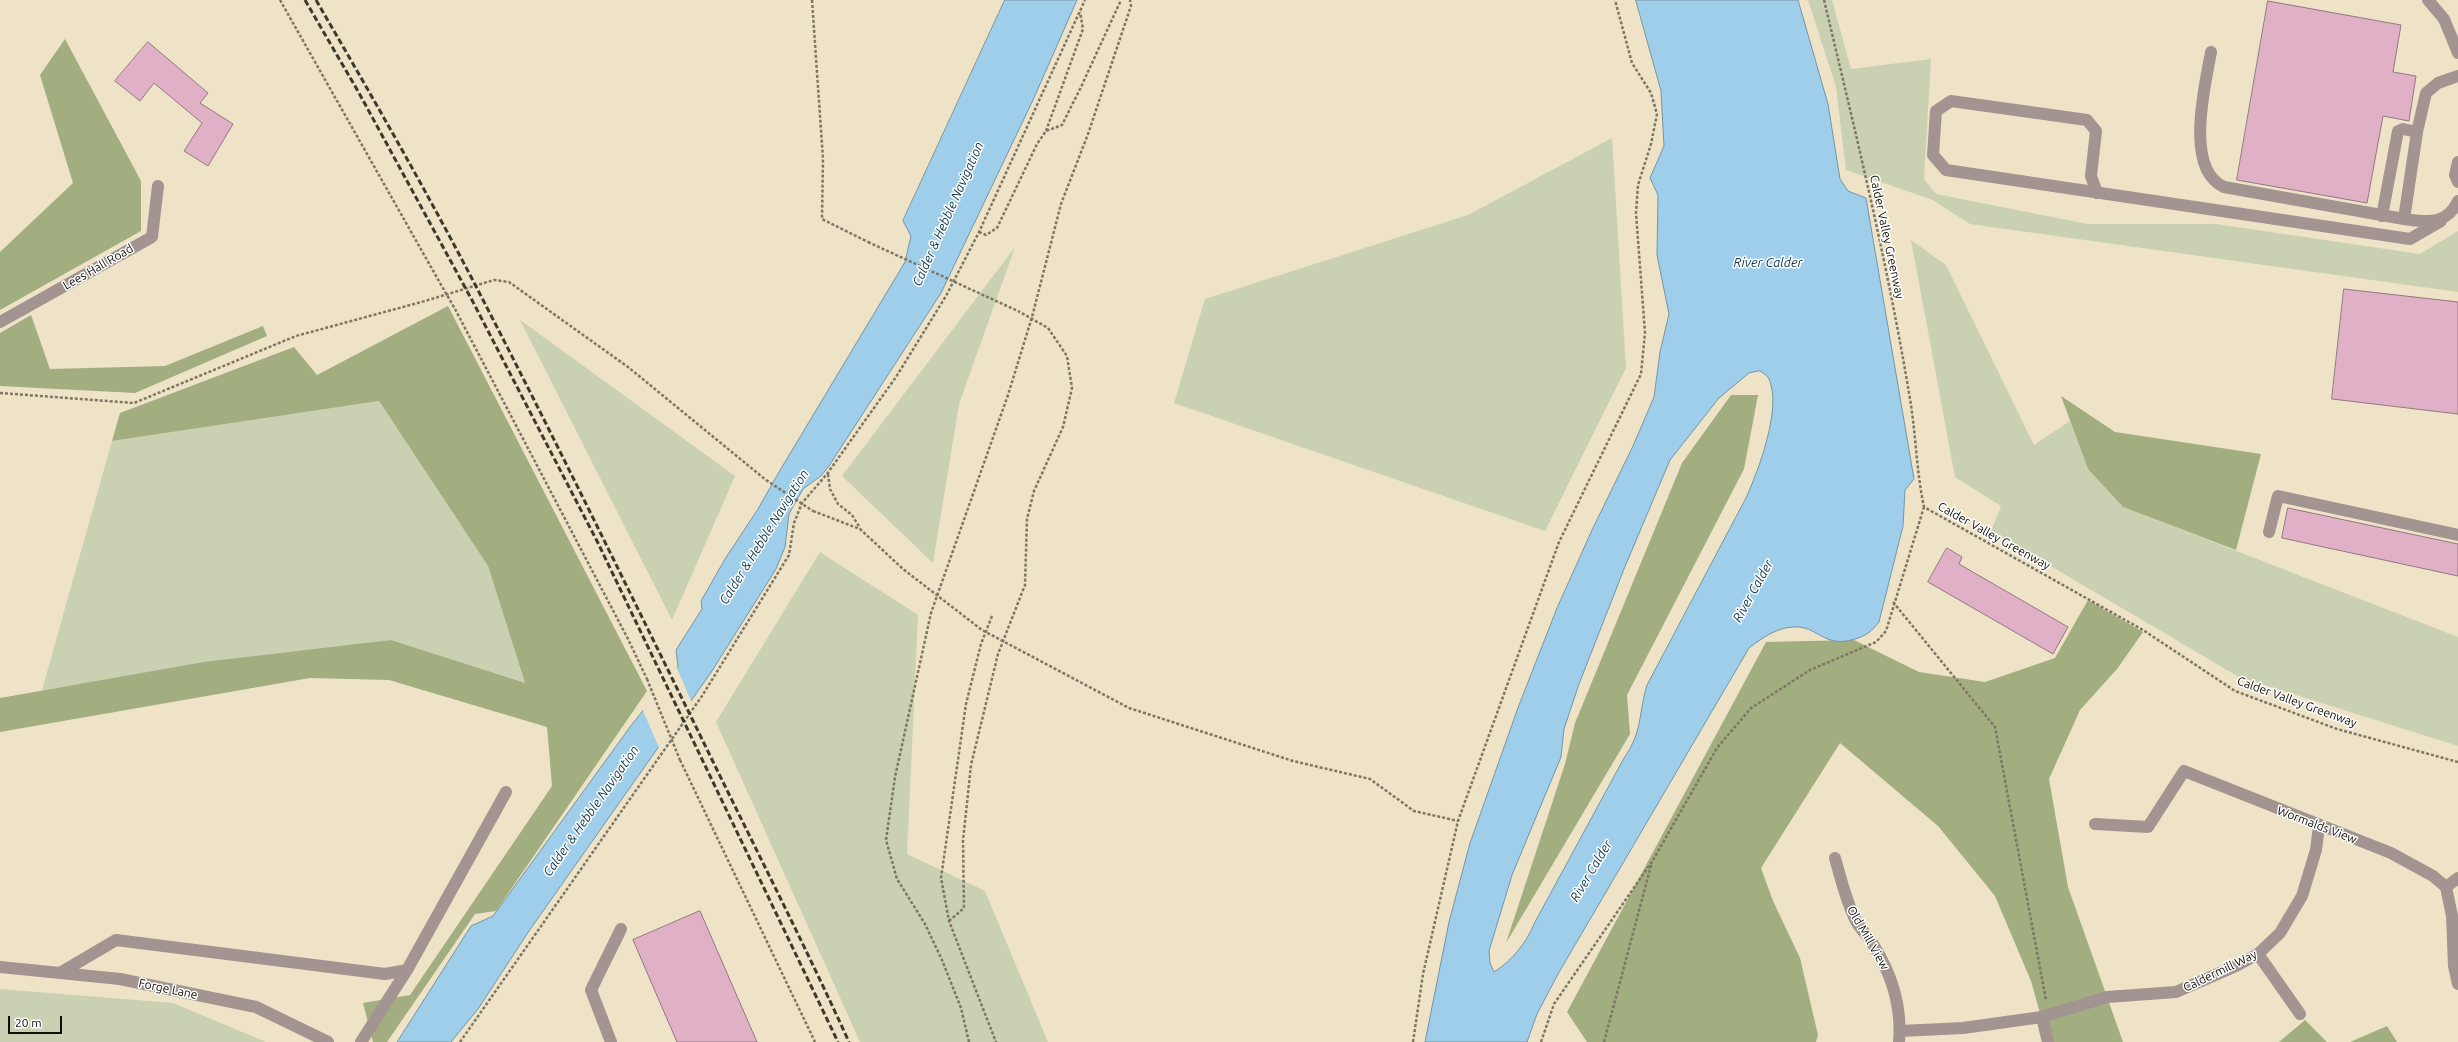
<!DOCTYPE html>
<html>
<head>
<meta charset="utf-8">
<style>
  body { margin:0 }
  #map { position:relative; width:2458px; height:1042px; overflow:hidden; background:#eee3c7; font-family:Ubuntu,sans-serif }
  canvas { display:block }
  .scale { position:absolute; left:8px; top:1016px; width:54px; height:18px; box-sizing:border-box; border:2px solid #110d05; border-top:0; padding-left:5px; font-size:12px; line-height:14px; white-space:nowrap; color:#110d05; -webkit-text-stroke:3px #fff; paint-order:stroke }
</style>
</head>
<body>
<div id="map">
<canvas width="2458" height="1042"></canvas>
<div class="scale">20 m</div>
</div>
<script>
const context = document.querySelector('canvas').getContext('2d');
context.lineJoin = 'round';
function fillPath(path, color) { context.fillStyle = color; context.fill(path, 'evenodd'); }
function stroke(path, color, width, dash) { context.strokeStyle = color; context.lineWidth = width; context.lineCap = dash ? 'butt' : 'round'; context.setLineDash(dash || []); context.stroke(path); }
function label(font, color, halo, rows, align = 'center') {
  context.font = font + ' Ubuntu,sans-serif'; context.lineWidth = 3; context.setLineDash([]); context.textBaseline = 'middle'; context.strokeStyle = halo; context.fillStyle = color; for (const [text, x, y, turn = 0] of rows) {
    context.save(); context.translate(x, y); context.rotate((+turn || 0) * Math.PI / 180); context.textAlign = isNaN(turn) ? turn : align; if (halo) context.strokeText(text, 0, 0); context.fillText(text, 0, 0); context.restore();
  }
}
const green = new Path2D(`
  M1808,0h24l19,69 80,-10 -7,120 12,15 152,30h128l204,30 38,-23v61l-488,-68 -37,-24 -87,-30 -10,-83z
  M1612,138l14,230 -81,163 -371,-128 31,-104 263,-84z
  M1911,240l35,25 88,180 36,-24 18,48 35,38 335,130v109l-219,-69 -248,-146 10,-25 -46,-29z
  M1015,247l-56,157 -26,159 -91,-87z
  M520,320l215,156 -63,144z
  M379,401l109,165 37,118 -134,-44 -349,50 70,-249z
  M820,552l98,63 -11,239 78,37 63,151h-188l-144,-320z
  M0,989l173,14 93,39h-266z`);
const forest = new Path2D(`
  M65,39l76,142v50l-141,79v-58l73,-69 -33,-108z
  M448,306l199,385 -151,220 -21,3 -88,128h-14l-10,-39 47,-8 142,-209 -5,-59 -158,-47 -79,-2 -310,54v-34l204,-36 187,-22 134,43 -37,-117 -109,-165 -267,40 8,-28 174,-66 23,28z
  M31,315l19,54 115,-3 98,-40 4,10 -132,57 -135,-7v-53z
  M1731,395h27l-14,74 -117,226 3,39 -124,209 59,-179 10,-41 107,-260z
  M2061,396l54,36 146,22 -25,96 -113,-43 -35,-38z
  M2088,600l55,32 -26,37 -37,41 -31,69 19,108 55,155h-75l-17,-61 -36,-85 -57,-70 -98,-83 -79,125 12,33 27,57 18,77 -2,7h-229l-20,-30 199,-370 88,-2 65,32 66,10 70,-24z
  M2305,1020l22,22h-48z
  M2387,1026l10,16h-47z`);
const water = new Path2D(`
  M1005,0h72l-44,100 -92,193 -112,173 -8,10 -18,13 -14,25 -4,33 -9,22 -64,102 -183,260 -51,78 -27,33h-54l74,-116 22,-10 137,-189 48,-61 -2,-16 26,-41 -1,-8 24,-42 33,-50 21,-37 126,-210 6,-26 -8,-15z
  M1636,0h162l30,104 12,75 8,12 18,7 48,281 -9,11 -2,36 -24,96c-7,9 -13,14 -24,17 -32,10 -37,-14 -62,-12 -17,1 -31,11 -44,21l-191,326 -21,40 -10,28h-102l24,-120 21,-79 49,-138 38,-97 35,-78 41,-84 21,-49 6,-45 9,-38 -12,-59 1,-60 -8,-17 14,-32 -3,-55zM1760,371c3,2 7,4 9,8 13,29 -10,89 -22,117l-100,189c-9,30 -4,46 -23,73l-89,164c-9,21 -22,38 -41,50l-4,-9 -1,-12 23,-76 49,-118 3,-28 15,-45 45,-115 46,-109 49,-62 30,-25z`);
const pier = new Path2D(`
  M676,666l16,37 -32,47 -18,-42z`);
const building = new Path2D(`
  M2268,1l133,24 -8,47 23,4 -7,45 -26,-5 -16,87 -130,-23z
  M148,42l60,51 -8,10 33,21 -25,42 -24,-15 18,-28 -48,-40 -14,18 -25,-20z
  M2344,289l114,13v112l-126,-15z
  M2288,508l170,36v32l-176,-38z
  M1947,548l15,9 -3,7 109,63 -15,27 -125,-72z
  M700,911l57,131h-80l-44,-102z`);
const path = new Path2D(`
  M280,0l160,283
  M812,0l11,159 -1,60 46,23
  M1824,0c31,130 63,261 85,393 7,38 7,77 15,114l219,123 92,61 102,38 121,33
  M1046,131l37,-102 -3,-17
  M979,232l7,3 11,-7 40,-84 9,-13 16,-6 19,-38 40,-87
  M455,309l173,330 19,40
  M0,393l134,10 162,-67 129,-35 69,-21 15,2 119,85 138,113
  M828,474l2,15 8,15 14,11 8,13
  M813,511l47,18 43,40 79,61 147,78 164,53 77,18 44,32 44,10
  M1893,602l102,125 51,273
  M992,616l-11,28 -15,60 -25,174 8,43 47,121
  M680,760l135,282
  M949,921l15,-13 -1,-67 8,-76 27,-111 27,-69 2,-66 7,-28 29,-64 9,-39 -5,-32 -19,-28 -28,-16
  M460,1042l242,-346 87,-141 5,-32 8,-20 25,-29 69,-97 50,-81 33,-64 106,-232
  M969,1042l-8,-34 -19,-48 -17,-36 -28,-45 -11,-39 9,-63 36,-164 77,-218 24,-78 29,-113 27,-70 43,-128 -1,-6
  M1413,1042l10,-68 35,-153 101,-279 82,-168 4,-41 -9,-120 2,-28 13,-41 6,-30 -6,-21 -19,-30 -17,-63
  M1541,1042l13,-38 99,-144 64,-112 34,-40 59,-38 66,-28 10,-11 38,-124
  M1604,1042l48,-180`);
const minor = new Path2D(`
  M2428,0l16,19 14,34
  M2211,52c-6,34 -27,117 13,135l180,32
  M2458,76l-20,7 -12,10 -9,39 -13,87c23,3 42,7 54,-18
  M2458,162l-3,13 3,7
  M2097,193l-6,-17 5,-45 -9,-11 -136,-19 -15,10 -3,44 13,15 464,69 31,-18
  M2382,216l16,-85 5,-2 14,3
  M0,322l152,-85 6,-51
  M2269,532l9,-36 180,39
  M2095,824l53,3 36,-56 207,82 42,23 13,11 6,29 2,50 4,18
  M1835,858c6,21 11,43 21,63 5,9 13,16 18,25 18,29 28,62 25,96
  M2446,887l12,-9
  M2258,954l42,60
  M0,967l120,12 136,28 72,35
  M60,973l56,-33 269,34 22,-4 99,-178
  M2042,1017l6,25
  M1900,1031l63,-3 79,-11 65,-20 69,-5 60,-26 22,-12 22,-21 22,-37 14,-46 3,-24
  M361,1042l46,-72
  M611,1042l-20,-52 30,-61`);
const rail = new Path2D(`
  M305,0l54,93 114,209 125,241 240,499
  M316,0c57,98 114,197 166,298 75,145 146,291 218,437 50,103 102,204 149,307`);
const pathBridge = new Path2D(`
  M868,242l152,70
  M440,283l15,26
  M766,480l47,31
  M647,679l33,81`);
const streetNames = [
  ["Calder Valley Greenway",1887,237,78],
  ["Lees Hall Road",98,267,-30],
  ["Calder Valley Greenway",1994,536,29],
  ["Calder Valley Greenway",2297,702,20],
  ["Wormalds View",2317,825,21],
  ["Old Mill View",1868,938,60],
  ["Caldermill Way",2220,971,-26],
  ["Forge Lane",168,989,12]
];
const waterNames = [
  ["Calder & Hebble Navigation",948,214,-66],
  ["River Calder",1768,263],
  ["Calder & Hebble Navigation",764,537,-58],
  ["River Calder",1753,591,-61],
  ["Calder & Hebble Navigation",591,811,-55],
  ["River Calder",1591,871,-59]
];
fillPath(green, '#c9d1b2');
fillPath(forest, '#a2ad80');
fillPath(water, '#9fceea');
stroke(water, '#7494a5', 1);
fillPath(pier, '#eee3c7');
fillPath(building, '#e0b0c7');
stroke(building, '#927784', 1);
stroke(path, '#7e7665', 2.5, [3, 2]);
stroke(minor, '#a29490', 12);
stroke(rail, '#3e392d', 3, [6, 3]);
stroke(pathBridge, '#7e7665', 2.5, [3, 2]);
label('12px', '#110d05', '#fff', streetNames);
label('italic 13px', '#0c3448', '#fff', waterNames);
</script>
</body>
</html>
